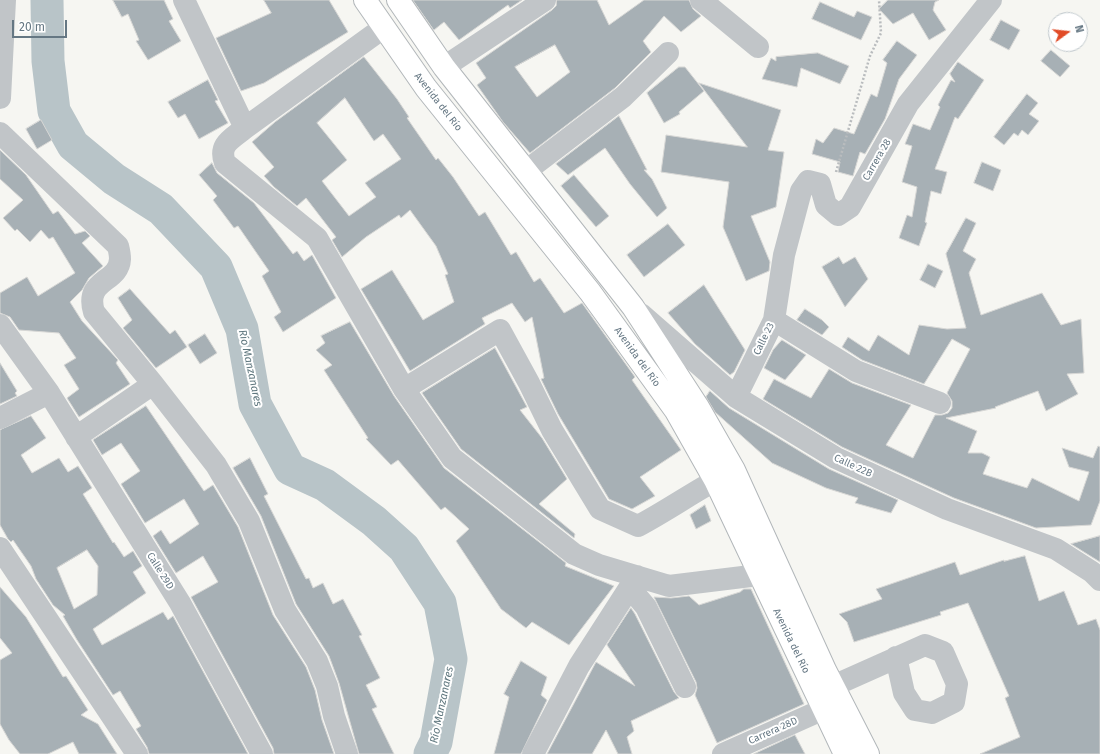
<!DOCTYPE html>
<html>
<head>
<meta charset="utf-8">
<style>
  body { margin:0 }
  #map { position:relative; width:1100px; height:754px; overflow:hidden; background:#f6f6f2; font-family:"Fira Sans",sans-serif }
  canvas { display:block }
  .north { position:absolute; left:1048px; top:12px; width:40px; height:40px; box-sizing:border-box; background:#fff; border:1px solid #c1c9cd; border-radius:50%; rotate:75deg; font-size:11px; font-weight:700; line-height:16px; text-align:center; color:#657783 }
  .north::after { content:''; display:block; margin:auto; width:14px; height:18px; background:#e14b27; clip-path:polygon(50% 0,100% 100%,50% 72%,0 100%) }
  .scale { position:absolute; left:12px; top:20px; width:55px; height:18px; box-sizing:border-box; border:2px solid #657783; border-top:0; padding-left:5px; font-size:12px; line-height:14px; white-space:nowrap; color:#657783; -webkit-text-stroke:3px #fff; paint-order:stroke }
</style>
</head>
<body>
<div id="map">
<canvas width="1100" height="754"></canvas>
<div class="north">N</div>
<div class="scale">20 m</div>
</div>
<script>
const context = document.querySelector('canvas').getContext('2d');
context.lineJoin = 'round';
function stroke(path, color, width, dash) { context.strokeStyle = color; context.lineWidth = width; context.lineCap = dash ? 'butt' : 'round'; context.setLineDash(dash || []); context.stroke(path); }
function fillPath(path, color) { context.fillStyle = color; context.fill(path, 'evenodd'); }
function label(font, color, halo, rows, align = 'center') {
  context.font = font + ' "Fira Sans",sans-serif'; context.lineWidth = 4; context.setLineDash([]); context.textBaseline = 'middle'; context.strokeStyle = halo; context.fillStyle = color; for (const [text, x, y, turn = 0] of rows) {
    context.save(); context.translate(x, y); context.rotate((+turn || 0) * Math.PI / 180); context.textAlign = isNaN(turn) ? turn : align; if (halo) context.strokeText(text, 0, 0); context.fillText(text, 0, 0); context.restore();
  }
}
const river = new Path2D(`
  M47,0l1,61 6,50 19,34 41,34 47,30 55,58 26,62 13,75 35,65 35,16 49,36 30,27 36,55 11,56 -15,83 -6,12`);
const building = new Path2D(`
  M113,0h51l9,19 -4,2 12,20 -33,19 -12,-19 3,-1 -11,-26 -6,3z
  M264,0h65l19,32 -84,51 -23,8 -25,-53 55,-25z
  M413,0h109l-12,8 -2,-3 -49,35 -15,-18 -10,8z
  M557,0h40l12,25 35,-25h45l4,9 8,7 -20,16 -17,-16 -21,25 8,11 -36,36 -85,65 -27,-31 -26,-37 9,-7 -10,-15 76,-53 4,-4zM555,45l15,27 -33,25 -22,-30z
  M888,0h51l-4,2 -2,8 13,20 -17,10 -16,-27 -20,11 -14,-15z
  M820,2l34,15 3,-6 15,6 -11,23 -49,-21z
  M1001,20l19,10 -11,20 -19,-10z
  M897,41l20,14 -18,24 -14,40 -20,35 -5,-2 -7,24 -15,-4 2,-10 -28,-8 4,-15 7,4 11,-15 20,6 17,-40 6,3 10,-34 -4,-3z
  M1051,50l19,16 -10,11 -19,-16z
  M818,53l31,13 -9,18 -39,-16 -4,19 -35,-8 9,-21 5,3v-4z
  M364,57l33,42 12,18 -2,1 29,42 2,-2 15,19 26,39 6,-4 26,43 5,-3 18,30 6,-4 24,35 18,-10 53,74 -3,3 49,70 -41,27 15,19 -23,13 -23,-10 -51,-85 -17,-35 3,-1 -12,-61 -7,5 -13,-19 -30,15 3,6 -75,47 -49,-82 31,-19 31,50 31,-18 -9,-27 3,-1 -12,-28 -26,-36 -9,8 -2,-3 -33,22 -24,20 -10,-17 4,-3 -30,-39 -9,8 -23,-19 -10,-11 10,-9 -22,-25 23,-20zM345,98l29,43 9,-7 18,25 -36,24 11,14 -27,19 -27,-35 25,-21 -30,-37z
  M958,62l26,18 -26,39 -3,-2 -20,52 12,3 -6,22 -10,-3 -6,31 2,1 -8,23 -20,-8 8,-23 5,2 5,-30 -15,-5 10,-36 -7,-2 8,-20 17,6 10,-23 -2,-2 13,-25 4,2 -5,-8z
  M679,67h6l19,24 -25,21 1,2 -16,9 -17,-30z
  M208,80l10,20 -3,1 13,22 -29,16 -14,-25 -7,4 -10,-16z
  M699,83l82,27 -13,40 16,2 -8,55 -25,9 19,46 -1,9 -23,10 -23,-54 6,-45 -68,-10 5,-37 81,12z
  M1027,94l11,9 -9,11 10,7 -11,14 -6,-5 -4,6 -4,-3 -10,12 -10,-8z
  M619,116l28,54h-3l8,9 15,29 -10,9 -27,-33 -25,-36 -37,27 -12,-11z
  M41,120l11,20 -15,9 -11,-20z
  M0,150l26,25 27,39 5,-3 17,23 10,-3 5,5 -8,7 21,23 -14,12 -7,12 -12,12 12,19 36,39 -2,3 14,21 -51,33 -12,-19 12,-9 -15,-24 12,-7 -17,-25 -40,-3 -9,-13 -10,-4v-20l27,-16 11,19 37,-23 -22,-36 -4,2 -8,-9 -11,12 -13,-13 -2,2 -12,-13 20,-18 -23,-21z
  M982,162l19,8 -8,21 -19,-8z
  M212,163l5,10 37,30 39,51 4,-3 7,10 8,-6 24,43 -53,34 -9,-15 7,-5 -19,-36 7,-5 -31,-45 -4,2 -21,-28 4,-4 -18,-21z
  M574,175l35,41 -13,11 -35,-41z
  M966,218l10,5 -13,28 13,8 -7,14 12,42 61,-22 19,32 20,-6 3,54 -17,1 11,20 -32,17 -8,-20 -43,16 1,1 -50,10 31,13 -9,22h14l8,4 -7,17 44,14 5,-10 47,23 10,-29 -20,-5 -7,-19 31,10 5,-12 2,1v54l-9,24 -55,3 -82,-30 -112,-51 -79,-48 11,-20 37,19 18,-29 23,14 59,22 -25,40 27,13 22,-43h7l6,-2 4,-5v-7l-5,-8 23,-44 -18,-10 -28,45 -62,-24 -20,-13 6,-10 21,14 9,-16 31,20 10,-30 28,4 19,-1 -20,-74z
  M668,224l17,21 -41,32 -17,-22z
  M839,257l4,7 12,-7 13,22 -23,28 -23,-40z
  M928,264l15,7 -8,17 -15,-8z
  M704,285l41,65 -11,22 -4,3 -35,-31 -27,-31z
  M130,289l40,45 5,-4 12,17 -31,21 -33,-40 9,-8 -14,-22z
  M805,309l17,11 7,7 -7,8 -25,-15z
  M350,322l44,74 50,72 122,95 -1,3 49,20 -45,59 -37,-23 -6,6 -25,-19 -45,-68 13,-12 -24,-22 -4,3 -43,-50 -7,5 -25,-26 2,-1 -44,-68 8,-5 -16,-15 9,-7 -4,-7z
  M205,334l12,19 -17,11 -12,-19z
  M782,340l24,15 -21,25 -21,-12 9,-18z
  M495,348l32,59 -7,3 22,28 25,41 -28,25 36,30 -1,4 -113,-89 -39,-56z
  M0,363l17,28 -2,2 2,3 -17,8z
  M710,391l19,17 100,61 69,31 -7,13 -36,-10 3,-5 -32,-10 -54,-25 -57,-51 -9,-15z
  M146,406l58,85 9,-6 25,42 35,88 33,52 9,23 7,30 12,34h-60l-1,-6 -82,-151 27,-15 -15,-26 -27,17 -23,-37 8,-6 9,14 29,-20 -15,-25 -39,24 -24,-39 19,-13 -19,-28 -19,12 -9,-15z
  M31,416l15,22 -25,17 11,18 27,-15 9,14 10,-6 14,22 -9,6 30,49 1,-1 10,15 9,-6 9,15 -9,6 13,21 -53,36 9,16 61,-33 5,8 5,-4 75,138h-99l-2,-7 -11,-18 5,-3 -21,-35 -7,4 -36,-55 -14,-24 2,-1 -12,-10 -17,-26 -5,-13 -18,-26 -2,2 -3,-3 -8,-14v-95zM87,550l11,16 -1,29 -23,14 -17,-41z
  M250,458l18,36 -4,2 42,83 3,-1 4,10 10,-5 10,21 10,-5 19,36 -3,1 21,42 -14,7 11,22 -5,2 22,45h-35l-20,-71 -10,-27 -33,-52 -35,-88 -28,-48z
  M705,505l6,16 -15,8 -6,-14z
  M1100,536v26l-29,-18z
  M1025,556l14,45 25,-10 14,34 18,-6 4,11v124h-120l40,-17 -15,-39 4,-2 -41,-93 -28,9 1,3 -87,27 -7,-20 -8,-8 43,-15 -6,-10 79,-27 5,13 44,-15v1z
  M0,587l26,30 37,60 3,-1 22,34 -7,5 17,9 19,30h-38l-6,-12 -25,12h-28l-11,-14 -9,-16v-64l12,-7 -12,-15z
  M744,589h7l53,115 -87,39 -22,-48 2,-7 -1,-6 -42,-85 17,1 18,-2 10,9 41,-13z
  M631,608l4,6 39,78 5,6 -48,23 3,10 -7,6 5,17h-14l-12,-24 -14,24h-45l49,-92 39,24 -28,-41z
  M521,661l26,16 -6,18 6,5 -26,54h-27l15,-57 -5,-3z
  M795,735l10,19h-51z`);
const path = new Path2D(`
  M836,172l34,-116 11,-23 -2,-33`);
const minor = new Path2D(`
  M184,0l61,128
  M701,0l57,47
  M383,28l-138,100c-13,11 -27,16 -20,35l92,75 87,151 48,69 122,96 25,11 70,21 90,-11
  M444,67l101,-67
  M0,98l5,-98
  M0,133l118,113c1,4 2,9 2,13 -1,24 -36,20 -26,53l59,72 63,81 33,56 36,89 32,51 10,25 7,30 13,38
  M526,171l97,-74 45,-44
  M641,314l95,83 100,61 111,51 109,40 36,23 8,8
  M774,320l82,51 84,32
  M0,325l49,68 131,210 82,151
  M404,389l96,-59 29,53 23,47 48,79 38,17c32,-17 61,-38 93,-54
  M736,397l38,-77 10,-65 17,-64 7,-10 12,3 6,21 12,10 12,-8 58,-103 83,-104
  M0,418l49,-25
  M76,437l77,-53
  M0,548l137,206
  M630,588l16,19 39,80
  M833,686l92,-41 18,7 14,32 -3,18 -22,11 -17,-3 -11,-17 -8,-36
  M533,754l46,-88 58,-90
  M723,754l101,-45`);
const major = new Path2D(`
  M365,0l61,88 164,204 86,119 39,69 130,274
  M398,0l46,67 189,240 65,100 36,63 91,200 43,84`);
const streetNames = [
  ["Avenida del Río",438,102,52],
  ["Carrera 28",877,160,-60],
  ["Calle 23",764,339,-64],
  ["Avenida del Río",637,357,54],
  ["Calle 22B",853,466,25],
  ["Calle 29D",160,571,58],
  ["Avenida del Río",791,641,64],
  ["Carrera 28D",773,731,-24]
];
const waterNames = [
  ["Río Manzanares",250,368,78],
  ["Río Manzanares",442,705,-78]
];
stroke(river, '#b8c4c8', 33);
fillPath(building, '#a7b0b5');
stroke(building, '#d7d7d5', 1);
stroke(major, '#b2b7ba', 24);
stroke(path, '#b9bcbe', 2.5, [2, 2]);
stroke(minor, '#c1c5c8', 22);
stroke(major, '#fff', 22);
label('10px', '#657783', '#fff', streetNames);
label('italic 11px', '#60787f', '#fff', waterNames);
</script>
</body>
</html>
